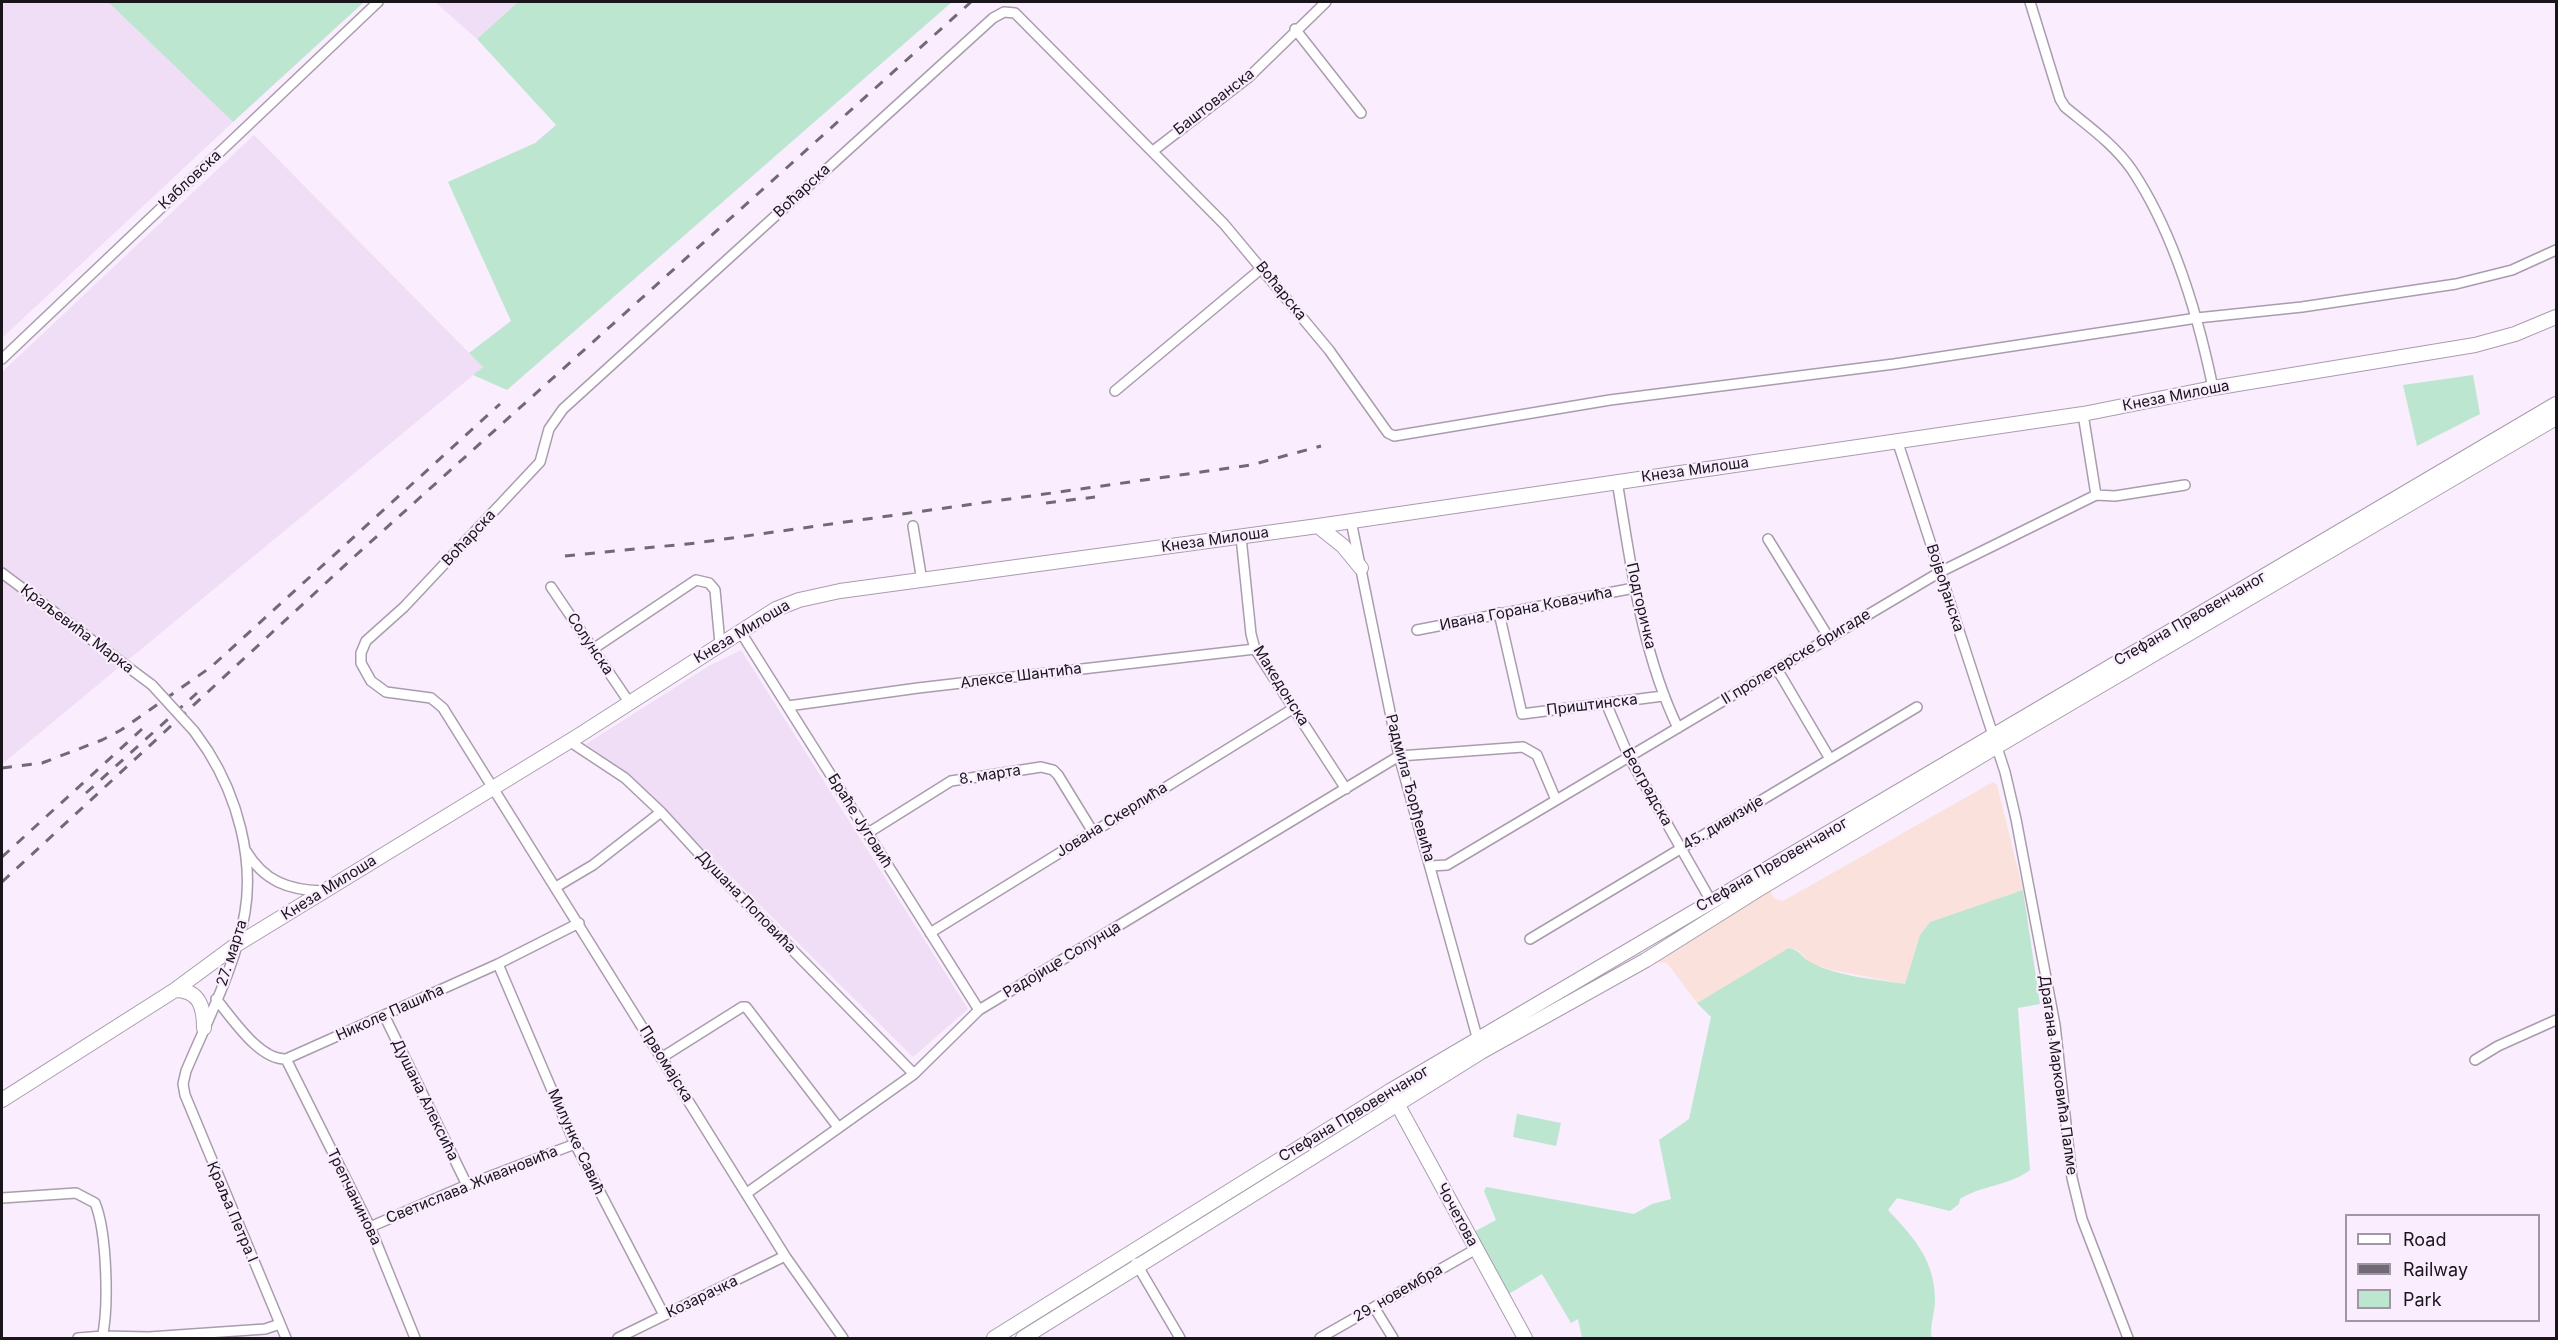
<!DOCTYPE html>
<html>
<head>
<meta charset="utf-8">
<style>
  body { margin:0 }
  #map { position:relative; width:2558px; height:1340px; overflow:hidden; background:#f9edfe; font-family:Inter,sans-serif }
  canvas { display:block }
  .frame { position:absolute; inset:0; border:3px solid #19151b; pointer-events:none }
  .legend { position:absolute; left:2345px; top:1214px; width:195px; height:108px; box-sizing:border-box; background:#f9edfe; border:2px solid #9f97a3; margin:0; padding:8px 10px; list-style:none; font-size:18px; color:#19151b }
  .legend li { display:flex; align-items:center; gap:12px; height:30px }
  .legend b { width:30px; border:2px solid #9f97a3 }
</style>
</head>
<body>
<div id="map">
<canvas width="2558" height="1340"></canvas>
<div class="frame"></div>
<ul class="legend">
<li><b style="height:8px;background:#fff"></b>Road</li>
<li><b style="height:8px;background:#716a74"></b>Railway</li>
<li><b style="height:16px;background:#bde6d0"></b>Park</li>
</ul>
</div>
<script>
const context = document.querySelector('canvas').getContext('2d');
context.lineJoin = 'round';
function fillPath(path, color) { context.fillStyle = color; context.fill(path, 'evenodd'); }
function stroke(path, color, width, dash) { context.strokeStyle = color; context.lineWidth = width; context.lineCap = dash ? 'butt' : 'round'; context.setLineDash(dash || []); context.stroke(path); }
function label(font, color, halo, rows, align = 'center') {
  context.font = font + ' Inter,sans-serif'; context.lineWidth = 4.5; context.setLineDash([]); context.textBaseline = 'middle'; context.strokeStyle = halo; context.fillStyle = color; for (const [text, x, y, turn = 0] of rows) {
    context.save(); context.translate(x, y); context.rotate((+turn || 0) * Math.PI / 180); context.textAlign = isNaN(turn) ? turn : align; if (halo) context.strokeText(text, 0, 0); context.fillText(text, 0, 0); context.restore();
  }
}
const commercial = new Path2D(`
  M1993,782l4,3 26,105 -93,32 -10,13 -15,49 -73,-14 -22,-7 -12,-13 -8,-2 -93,55 -30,-40 -18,-1 121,-71 5,8 8,2z`);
const built = new Path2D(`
  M2,2h106l125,120 -231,216z
  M435,2h83l-41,37z
  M254,135l229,232 -481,397v-392z
  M741,650l227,359 -55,48 -281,-279 -46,-34 123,-78z`);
const green = new Path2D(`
  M108,2h256l-131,120z
  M518,2h434l-445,388 -34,-15 10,-8 -14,-14 42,-32 -63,-139 87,-39 21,-18 -79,-86z
  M2473,375l7,39 -63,32 -14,-61z
  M2023,890l17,114 -22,4 12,162c-21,16 -48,15 -70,29l-1,5 -9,7 -53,-13 -9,12c26,28 47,50 47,91 0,11 -6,27 -3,37h-350l-4,-19 -7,4 -29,-49 -35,21 -35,-62 24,-13 -12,-29 2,-4 148,27 18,-10 19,-5 -12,-59 30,-21 22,-102 -14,-14 92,-55c13,3 12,10 23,15 28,14 63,16 93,21l15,-49 10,-13z
  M1517,1114l44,9 -5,23 -43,-9z`);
const street = new Path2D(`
  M2030,2l30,97 5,8c23,19 50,38 67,63 42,63 66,145 81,218
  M1295,29l66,84
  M1153,151l96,-74 77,-75
  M2,359l376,-357
  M1115,391l147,-123
  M1897,440l108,332 11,47 39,206 17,153 10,41 46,119
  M1617,481c14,83 24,170 61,247
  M2096,495l19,1 70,-11
  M1351,521l48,235 80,288
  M913,526l9,55
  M1241,537l10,97 4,15 91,140
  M1768,539l61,99
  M2,573l150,112
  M551,587l78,115
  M1499,613l23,101 141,-18
  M1417,630l217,-42
  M740,631l239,379
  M593,649l103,-69 13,3 6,7 5,54
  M1777,669l53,90
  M1606,703l23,54 82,144
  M788,706l130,-18 337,-39
  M569,741l56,37 36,34 54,59 199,203
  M208,751c29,46 46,107 37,161 -9,54 -38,109 -59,159l-3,13 2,11 101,243
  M868,833l83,-52 90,-14 12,3 5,5 35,57
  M246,851c18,30 42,39 76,40
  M1431,866l16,-1 493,-293 156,-77 -13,-81
  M556,887l37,-22 68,-53
  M930,933l364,-225
  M1530,939l387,-232
  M498,964l77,180 89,171
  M216,999c17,20 43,61 70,60l212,-95 81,-41
  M384,1015l83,170
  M661,1058l81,-51h4l92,120
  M286,1059l84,168 45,111
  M2475,1060l23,-14 58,-26
  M747,1193l167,-119 65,-64 420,-254 124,-9 14,8 19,45
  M2,1198l74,-5 19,10c12,29 14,105 7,135
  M370,1227l97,-42 108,-41
  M1136,1263l44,75
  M1374,1307l19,31
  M78,1338l25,-2 46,1 116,-8 15,-5
  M618,1338l167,-82
  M843,1338l-58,-82 -342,-548 -12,-10 -45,-6 -15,-11 -10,-18v-10l5,-12 38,-34 136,-145 9,-33 14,-20 430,-391 11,-6 11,1 209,211 105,126 59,83 6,3 216,-36 284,-36 303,-46 105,-11 154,-23 56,-14 44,-20
  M1320,1338l156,-89`);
const secondary = new Path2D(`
  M1318,526l25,20 18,22
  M175,990c25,0 29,18 29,38
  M1394,1098l131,240
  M2,1100l173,-110 61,-45 342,-209 198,-127 23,-9 41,-9 478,-65 765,-112 130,-26 262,-43 40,-11 41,-17
  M994,1338l396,-247 1166,-687
  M1023,1338l458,-286 165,-92 113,-71 237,-142 560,-329`);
const rail = new Path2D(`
  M1046,503l49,-6
  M565,556l131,-13 555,-78 70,-19
  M2,768l40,-5 60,-23 19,-10 90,-63 289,-263
  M86,793l111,-100
  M2,857l140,-128
  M2,882l353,-326 616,-554`);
const streetBridge = new Path2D(`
  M152,685l42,46 14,20`);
const streetNames = [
  ["Баштованска",1214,102,-38],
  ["Кабловска",190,180,-43],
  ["Воћарска",802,191,-43],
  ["Воћарска",1281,291,51],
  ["Кнеза Милоша",2176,396,-11],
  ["Кнеза Милоша",1695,470,-8],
  ["Воћарска",469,538,-47],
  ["Кнеза Милоша",1215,540,-8],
  ["Војвођанска",1945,588,72],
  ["Подгоричка",1641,606,77],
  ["Ивана Горана Ковачића",1526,609,-11],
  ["Стефана Првовенчаног",2190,619,-30],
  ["Краљевића Марка",77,629,37],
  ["Кнеза Милоша",742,632,-31],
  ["Солунска",590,644,56],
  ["II пролетерске бригаде",1796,657,-31],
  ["Алексе Шантића",1021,676,-7],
  ["Македонска",1281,686,58],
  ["Приштинска",1592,705,-7],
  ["8. марта",990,775,-9],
  ["Београдска",1647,787,61],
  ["Радмила Ђорђевића",1410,788,75],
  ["Јована Скерлића",1112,820,-32],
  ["Браће Југовић",860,821,58],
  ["45. дивизије",1723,823,-31],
  ["Стефана Првовенчаног",1772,865,-30],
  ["Кнеза Милоша",329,888,-32],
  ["Душана Поповића",746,902,46],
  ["27. марта",232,953,-72],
  ["Радојице Солунца",1062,960,-31],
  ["Николе Пашића",390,1013,-24],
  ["Првомајска",666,1064,58],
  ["Драгана Марковића Палме",2058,1075,82],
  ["Душана Алексића",425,1100,64],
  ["Стефана Првовенчаног",1354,1114,-31],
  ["Милунке Савић",576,1142,65],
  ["Светислава Живановића",472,1185,-22],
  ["Трепчанинова",354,1197,64],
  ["Краља Петра I",232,1212,67],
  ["Чочетова",1457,1215,61],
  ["29. новембра",1398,1293,-30],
  ["Козарачка",702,1297,-26]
];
fillPath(commercial, '#fbe1db');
fillPath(built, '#efdef6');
fillPath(green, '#bde6d0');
stroke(street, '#a99dad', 12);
stroke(secondary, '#a99dad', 16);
stroke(street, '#fff', 9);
stroke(secondary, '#fff', 14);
stroke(rail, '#716a74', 3, [10, 10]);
stroke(streetBridge, '#a99dad', 12, []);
stroke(streetBridge, '#fff', 9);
label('15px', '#19151b', '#f9edfe', streetNames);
</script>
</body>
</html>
